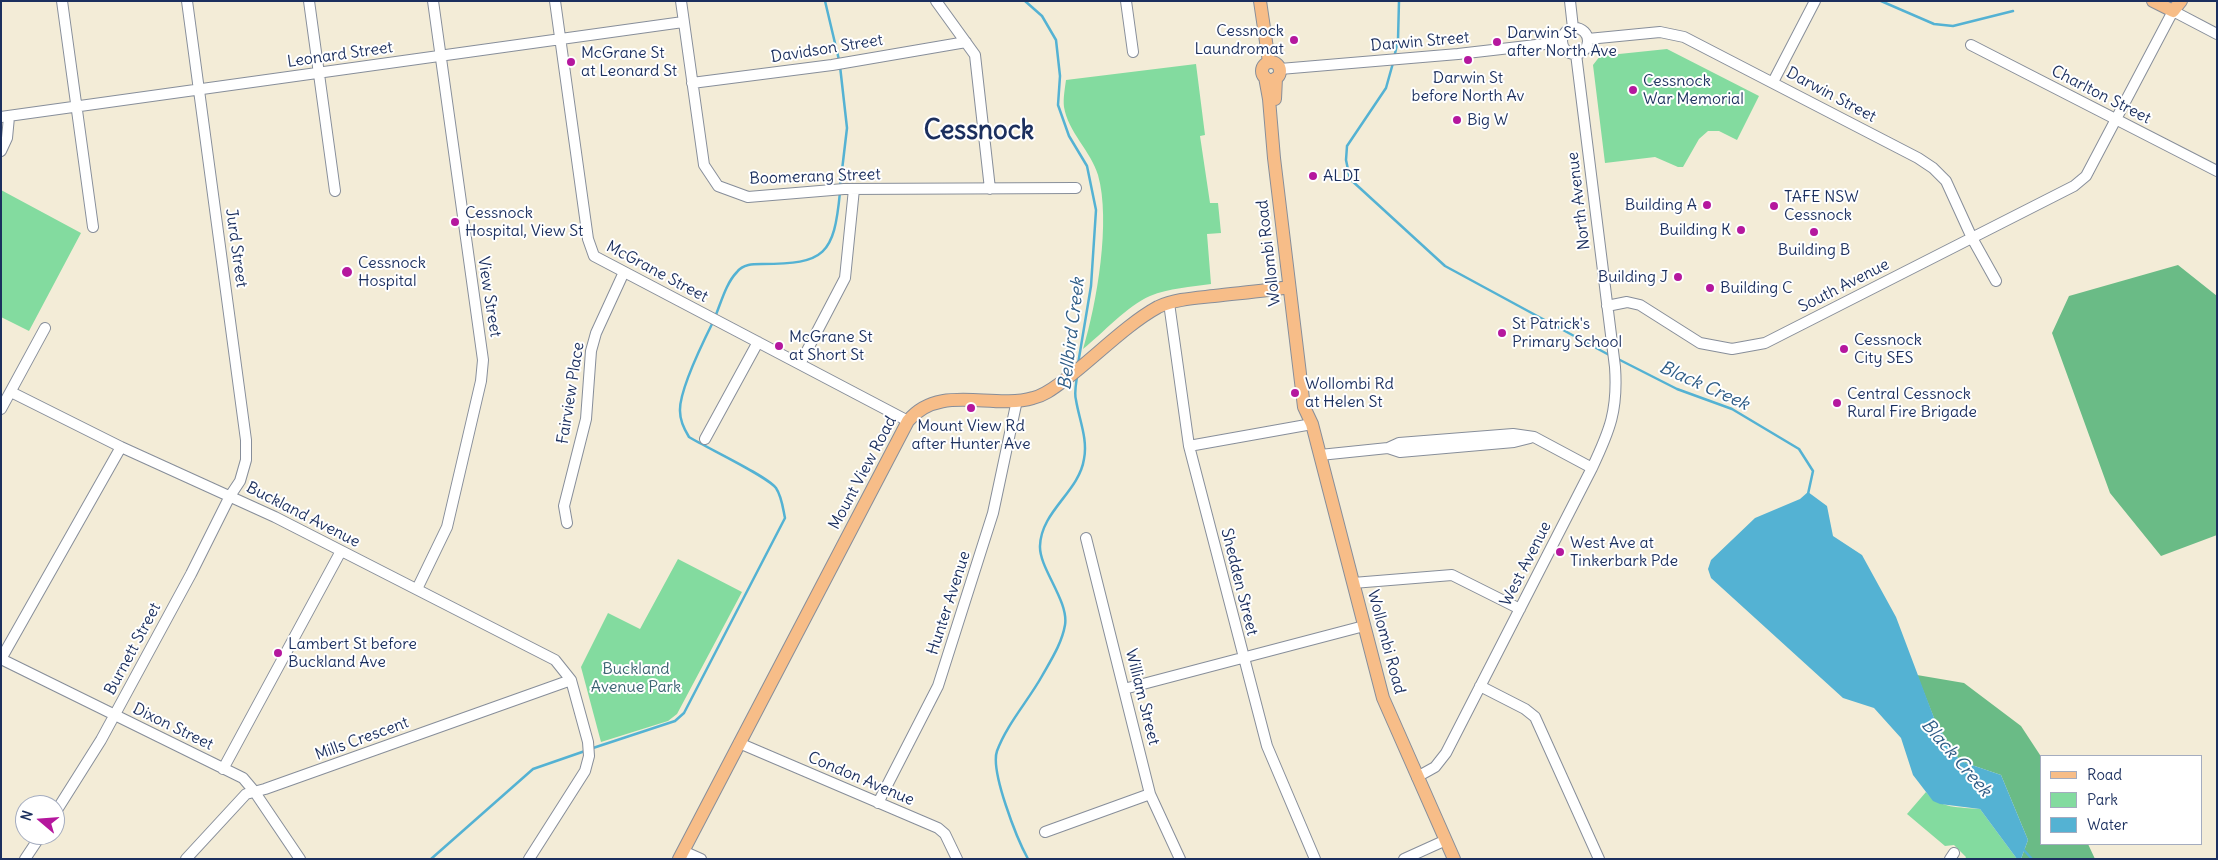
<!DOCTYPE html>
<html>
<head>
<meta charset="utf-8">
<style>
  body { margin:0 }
  #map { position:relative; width:2218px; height:860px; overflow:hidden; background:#f3ecd7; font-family:Delius,sans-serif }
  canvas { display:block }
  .frame { position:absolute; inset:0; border:2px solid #1b2f5e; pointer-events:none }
  .legend { position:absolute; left:2040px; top:755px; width:162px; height:90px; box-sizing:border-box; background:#fff; border:1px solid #a4acbf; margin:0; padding:6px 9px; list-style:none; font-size:15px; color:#1b2f5e }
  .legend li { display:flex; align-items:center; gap:10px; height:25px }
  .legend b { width:25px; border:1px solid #a4acbf }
  .north { position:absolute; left:15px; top:795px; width:50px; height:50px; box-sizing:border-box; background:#fff; border:1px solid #a4acbf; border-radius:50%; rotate:288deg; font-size:14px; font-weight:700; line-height:20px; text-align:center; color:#1b2f5e }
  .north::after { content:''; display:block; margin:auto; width:18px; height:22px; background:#b5179e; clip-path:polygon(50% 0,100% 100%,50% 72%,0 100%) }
</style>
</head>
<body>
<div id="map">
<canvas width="2218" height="860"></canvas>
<div class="frame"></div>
<ul class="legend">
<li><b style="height:6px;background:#f7bd88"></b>Road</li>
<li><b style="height:14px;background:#83db9f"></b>Park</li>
<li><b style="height:14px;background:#54b2d3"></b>Water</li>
</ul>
<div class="north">N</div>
</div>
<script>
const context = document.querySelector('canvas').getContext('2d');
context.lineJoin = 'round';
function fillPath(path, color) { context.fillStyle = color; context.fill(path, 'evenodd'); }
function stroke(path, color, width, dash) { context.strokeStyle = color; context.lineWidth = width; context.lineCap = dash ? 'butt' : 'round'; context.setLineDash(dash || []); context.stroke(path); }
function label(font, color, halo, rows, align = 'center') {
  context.font = font + ' Delius,sans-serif'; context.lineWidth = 4; context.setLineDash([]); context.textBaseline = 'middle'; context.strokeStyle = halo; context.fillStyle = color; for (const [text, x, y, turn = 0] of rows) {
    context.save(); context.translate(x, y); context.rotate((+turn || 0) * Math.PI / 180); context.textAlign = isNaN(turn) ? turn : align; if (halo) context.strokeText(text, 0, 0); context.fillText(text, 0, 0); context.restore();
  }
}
const green = new Path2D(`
  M1667,49l92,47 -22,44 -18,-9h-11l-9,8 -16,28h-5l-23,-10 -50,6 -12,-98 7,-9z
  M1196,64l9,71 -5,1 10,67h8l3,30 -14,1 4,50c-20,3 -42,4 -61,12 -23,10 -47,37 -67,53 14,-46 28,-128 15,-174 -7,-24 -30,-43 -34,-68 -1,-9 1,-19 2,-27z
  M1,190l80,43 -52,98 -28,-14z
  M678,559l64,33 -65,122 -9,7 -67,21 -20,-75 27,-54 32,16z
  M1926,792c13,17 34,15 54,17l37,50h-52l1,-2 -12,-12 -9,1 -38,-32z`);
const forest = new Path2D(`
  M2178,265l39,31v239l-56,21 -51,-63 -58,-160 17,-37z
  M1917,675l47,8 57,43 21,32v86h46l7,15h-74l7,-19 -27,-65 -41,-14 -24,-38z`);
const water = new Path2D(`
  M1808,492l19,14 6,30 29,19 34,62 40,106 24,38 41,14 27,65 -7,19h-4l-37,-50 -40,-5 -7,-3 -20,-26 -12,-37 -27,-30 -31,-10 -132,-120 -3,-9 3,-9 44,-42 45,-19z`);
const stream = new Path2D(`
  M825,1l14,59
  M1025,1l17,15 14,24 4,36 -2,29 11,31 18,30 9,44 -5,76 -13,78
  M1881,1l53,23 19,2 60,-15
  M1394,58l4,-18 1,-39
  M1393,63l-7,25 -39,58 -1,14 4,19 95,87 166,90
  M840,187l7,-59 -7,-62
  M715,317c6,-14 11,-34 22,-45 6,-8 16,-8 25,-8 63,0 72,-9 78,-72
  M1618,359l59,30 55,20 67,40 14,22 -5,23
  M590,749l85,-28 9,-8 101,-195c-2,-9 -3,-21 -9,-30 -9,-12 -69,-40 -87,-51 -5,-8 -9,-16 -9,-26 -1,-21 23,-69 33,-89
  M2023,849l9,10
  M431,859l102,-90 52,-18
  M1028,859c-11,-20 -38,-88 -31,-108 10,-27 31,-50 45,-75 9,-16 20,-33 23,-51 4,-24 -26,-57 -25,-79 1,-35 39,-54 44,-87 4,-20 -5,-40 -8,-59 -2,-7 0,-16 1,-23`);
const minor = new Path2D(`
  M62,1l31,226
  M309,1l26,190
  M555,1l33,238 6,17 314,165
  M681,1l23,164 14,21 30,11 96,-8 232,-1
  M936,1l39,54 15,134
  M1126,1l7,51
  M1570,1l3,27
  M1562 41a13 13 0 1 1 26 0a13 13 0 1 1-26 0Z
  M1588,39l72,-7 24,5 234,121 15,10 13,13 26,57 24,43
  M1971,45l246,126
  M1280,69l178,-15 104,-12
  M1773,82l42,-81
  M692,83l140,-18 134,-23
  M1,117l682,-95
  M1,151l6,-13 2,-21
  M1169,303l20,143 78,300 48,113
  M1607,306l20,-4 13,3 60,38 32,6 33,-6 309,-157 12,-10 87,-165 44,23
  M800,364l45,-86 9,-89
  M11,392l110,55 154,70 280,143 16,20 17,62 1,14 -4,15 -56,88
  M1,409l44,-81
  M705,439l53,-97
  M1189,446l123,-22
  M1388,448l12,4 114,-10 16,-4
  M1320,455l68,-7 11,-5 114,-9 21,3 58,31
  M567,523l-3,-17 22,-87 5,-68 5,-18 28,-61
  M1086,538l64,256 30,65
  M1353,583l99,-8 68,34
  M417,589l30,-62 34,-146 2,-21 -50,-359
  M1,659l242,119 11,13 46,68
  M1,659l120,-212
  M1480,686l45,23 10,8 64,142
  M1124,689l240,-63
  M739,743l199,85 7,6 12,25
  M223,769l118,-218
  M1417,777l18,-10 11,-14 146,-285c18,-38 26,-58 23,-101l-39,-313
  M878,803l60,-117 55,-173 24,-113
  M55,813l46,-73 90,-166 39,-78 10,-15 6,-21v-20l-59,-439
  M1045,832l105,-38
  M683,851l18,8
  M25,859l16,-24
  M186,859l60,-65 19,-5 306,-109
  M1404,859l42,-19
  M1950,859l4,-6`);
const major = new Path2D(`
  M1260,1l9,61
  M2153,1l20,10 8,-10
  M1262 71a9 9 0 1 1 18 0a9 9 0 1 1-18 0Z
  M1265,77l4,22 5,59 30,249 8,17 71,274 71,161
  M1275,99l1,-21
  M679,859l229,-438c31,-38 84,-11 125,-23 13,-3 23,-12 33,-19 29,-22 61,-55 92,-72 17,-8 38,-9 56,-11 25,-3 50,-5 75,-9`);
const markers = [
  [1294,40,5,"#b5179e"],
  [1497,42,5,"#b5179e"],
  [1468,60,5,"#b5179e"],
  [571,62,5,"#b5179e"],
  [1633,90,5,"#b5179e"],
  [1457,120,5,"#b5179e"],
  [1313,176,5,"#b5179e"],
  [1707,205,5,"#b5179e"],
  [1774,206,5,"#b5179e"],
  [455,222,5,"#b5179e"],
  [1741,230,5,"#b5179e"],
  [1814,232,5,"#b5179e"],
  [347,272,6,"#b5179e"],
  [1678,277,5,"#b5179e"],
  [1710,288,5,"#b5179e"],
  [1502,333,5,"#b5179e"],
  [779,346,5,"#b5179e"],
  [1844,349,5,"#b5179e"],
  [1295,393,5,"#b5179e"],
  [1837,403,5,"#b5179e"],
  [971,408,5,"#b5179e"],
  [1560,552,5,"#b5179e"],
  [278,653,5,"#b5179e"]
];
const poiNames = [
  ["Cessnock",1284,31,"right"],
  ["Laundromat",1284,49,"right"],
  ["Darwin St",1507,33],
  ["after North Ave",1507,51],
  ["McGrane St",581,53],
  ["at Leonard St",581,71],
  ["Darwin St",1468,78,"center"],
  ["before North Av",1468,96,"center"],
  ["Cessnock",1643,81],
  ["War Memorial",1643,99],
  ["Big W",1467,120],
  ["ALDI",1323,176],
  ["TAFE NSW",1784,197],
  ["Cessnock",1784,215],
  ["Building A",1697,205,"right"],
  ["Cessnock",465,213],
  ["Hospital, View St",465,231],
  ["Building K",1731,230,"right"],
  ["Building B",1814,250,"center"],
  ["Cessnock",358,263],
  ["Hospital",358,281],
  ["Building J",1668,277,"right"],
  ["Building C",1720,288],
  ["St Patrick's",1512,324],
  ["Primary School",1512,342],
  ["McGrane St",789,337],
  ["at Short St",789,355],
  ["Cessnock",1854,340],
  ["City SES",1854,358],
  ["Wollombi Rd",1305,384],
  ["at Helen St",1305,402],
  ["Central Cessnock",1847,394],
  ["Rural Fire Brigade",1847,412],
  ["Mount View Rd",971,426,"center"],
  ["after Hunter Ave",971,444,"center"],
  ["West Ave at",1570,543],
  ["Tinkerbark Pde",1570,561],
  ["Lambert St before",288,644],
  ["Buckland Ave",288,662]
];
const streetNames = [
  ["Darwin Street",1420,42,-5],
  ["Davidson Street",827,49,-9],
  ["Leonard Street",340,55,-8],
  ["Darwin Street",1831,95,28],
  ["Charlton Street",2101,95,27],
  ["Boomerang Street",815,177,-2],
  ["North Avenue",1579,201,-97],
  ["Jurd Street",236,248,82],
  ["Wollombi Road",1269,253,-97],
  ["McGrane Street",657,272,28],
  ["South Avenue",1844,286,-27],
  ["View Street",489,297,81],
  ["Fairview Place",571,393,-81],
  ["Mount View Road",863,473,-62],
  ["Buckland Avenue",303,515,27],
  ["West Avenue",1526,564,-63],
  ["Shedden Street",1239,582,76],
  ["Hunter Avenue",949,603,-72],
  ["Wollombi Road",1386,642,75],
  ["Burnett Street",133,649,-62],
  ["William Street",1142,697,76],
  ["Dixon Street",173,727,26],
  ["Mills Crescent",362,739,-20],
  ["Condon Avenue",861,779,23]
];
const parkNames = [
  ["Buckland",636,669],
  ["Avenue Park",636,687]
];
const waterNames = [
  ["Bellbird Creek",1072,334,-83],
  ["Black Creek",1704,386,24],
  ["Black Creek",1956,758,49]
];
const townNames = [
  ["Cessnock",979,132]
];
fillPath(green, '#83db9f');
fillPath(forest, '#6abb86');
fillPath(water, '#54b2d3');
stroke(stream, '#54b2d3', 2.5);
stroke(minor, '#878e9a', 12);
stroke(major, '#878e9a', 14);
stroke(minor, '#fff', 10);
stroke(major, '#f7bd88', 12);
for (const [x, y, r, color] of markers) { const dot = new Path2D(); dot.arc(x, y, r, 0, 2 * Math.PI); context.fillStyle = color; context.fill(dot); stroke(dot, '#fff', 2); }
label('16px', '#1b2f5e', '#fff', poiNames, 'left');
label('16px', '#1b2f5e', '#fff', streetNames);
label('16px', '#3a6372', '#fff', parkNames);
label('italic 18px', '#2f5d87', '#fff', waterNames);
label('bold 26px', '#1b2f5e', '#fff', townNames);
</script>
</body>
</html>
